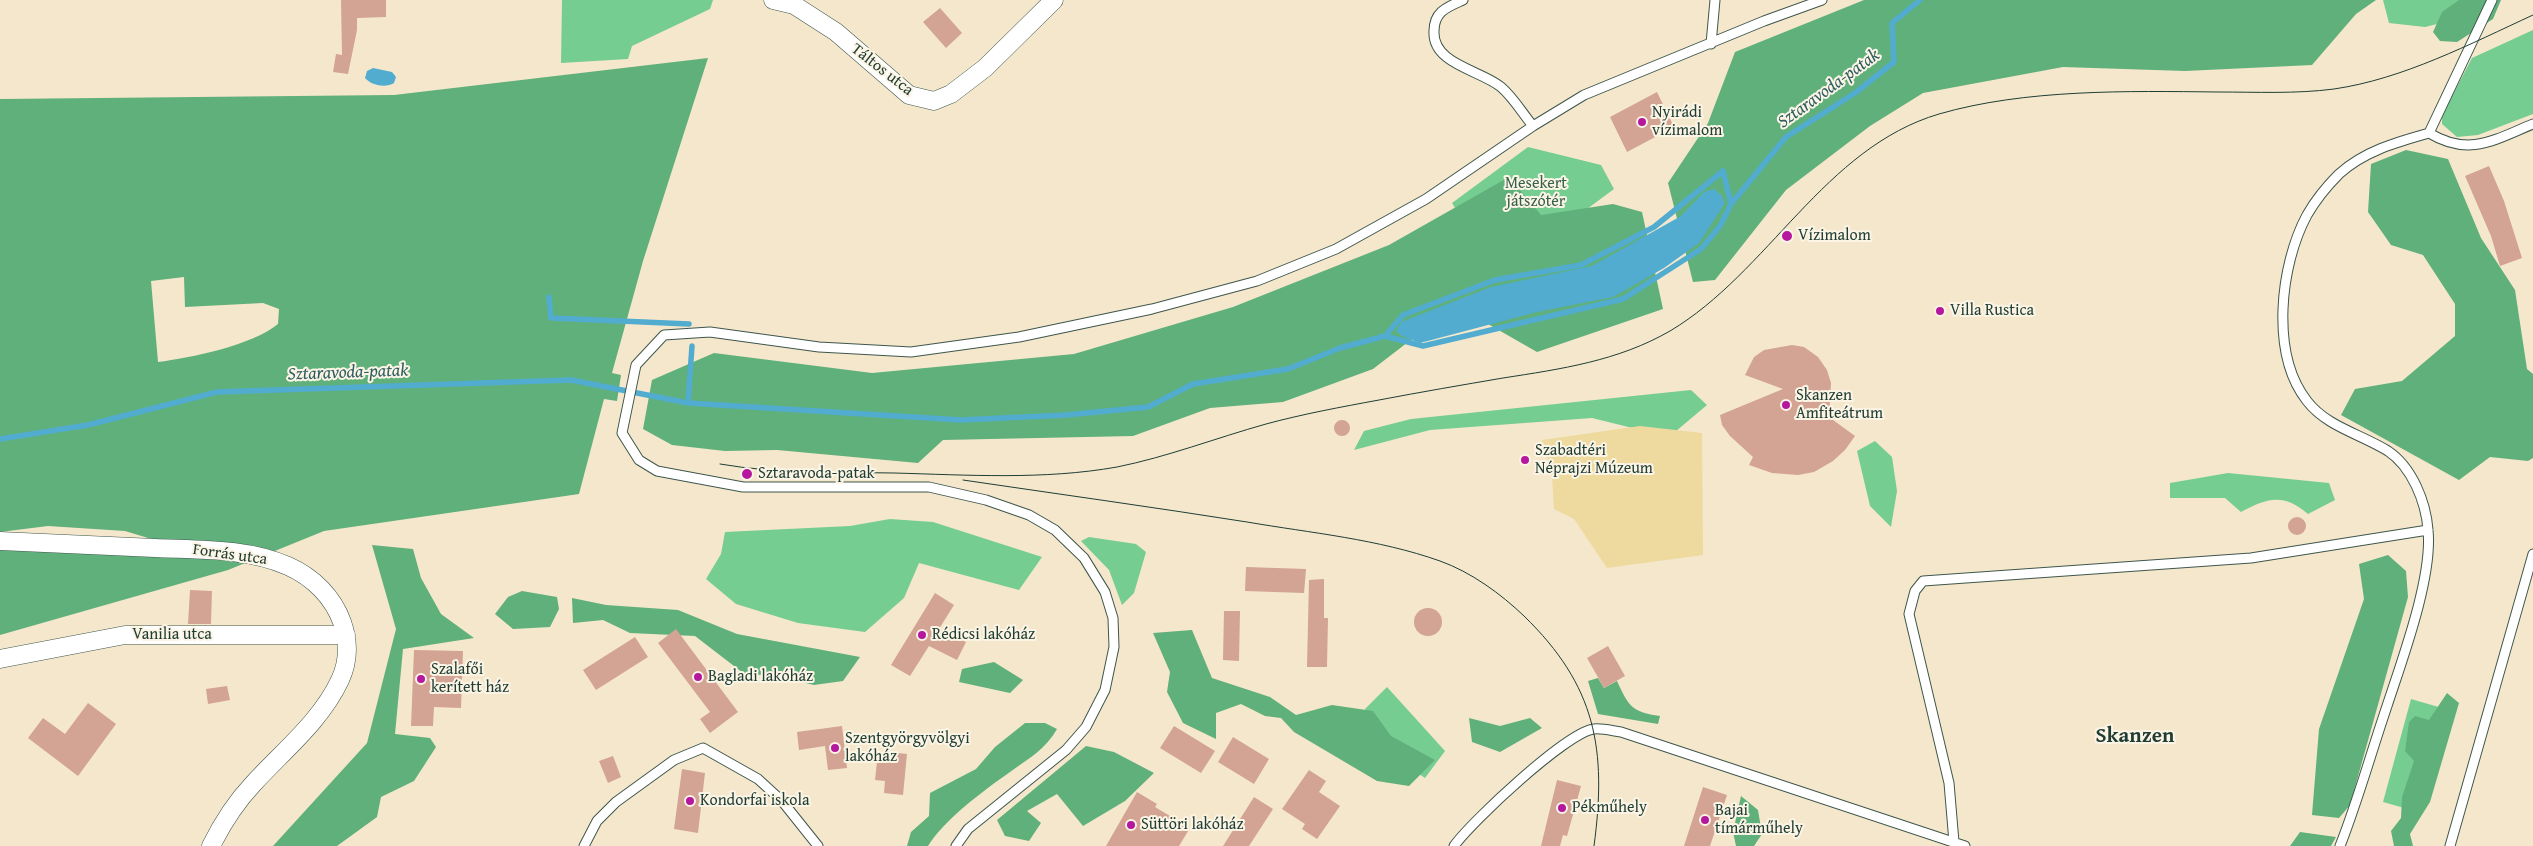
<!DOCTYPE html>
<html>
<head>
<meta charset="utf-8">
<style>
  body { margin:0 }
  canvas { display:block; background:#f4e7cc }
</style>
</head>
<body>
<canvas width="2533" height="846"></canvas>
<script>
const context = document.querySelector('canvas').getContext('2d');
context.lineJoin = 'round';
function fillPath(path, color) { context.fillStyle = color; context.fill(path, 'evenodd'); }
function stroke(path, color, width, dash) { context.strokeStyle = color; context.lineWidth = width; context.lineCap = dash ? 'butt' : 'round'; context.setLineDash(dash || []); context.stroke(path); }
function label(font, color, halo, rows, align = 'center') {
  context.font = font + ' "Gentium Book Plus",serif'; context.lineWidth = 4; context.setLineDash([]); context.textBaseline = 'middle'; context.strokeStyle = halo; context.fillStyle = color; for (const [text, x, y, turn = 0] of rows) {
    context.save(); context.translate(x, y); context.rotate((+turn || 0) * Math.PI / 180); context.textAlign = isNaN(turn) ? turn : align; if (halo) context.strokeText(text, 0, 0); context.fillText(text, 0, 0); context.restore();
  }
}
const green = new Path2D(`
  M562,0h151l-3,9 -78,37 -4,13 -67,4z
  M2383,0h98l-19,18 -37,9 -36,-4z
  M2533,30v84l-55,21 -21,2 -15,-13v-9l30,-57z
  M1528,147l73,18 13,24 -54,40 -75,28 -33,-54z
  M1691,390l16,15 -38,32 -77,-19 -162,12 -76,20 10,-19 47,-12z
  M1875,441l17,16 5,34 -6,36 -21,-21 -13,-55z
  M2228,473l101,10 6,17 -27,14c-25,-21 -40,-16 -67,-2l-16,-14h-55v-15z
  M890,519l43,3 109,35 -23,33 -100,-27 -15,35 -39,34 -67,-9 -62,-19 -30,-25 15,-25 4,-22 125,-6z
  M1089,537l47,7 10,8 -12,41 -12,12 -13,-35 -28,-29z
  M1387,687l58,64 -20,27 -46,-32 -14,-37z
  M2411,699l31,9 -27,103 -32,-9z`);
const forest = new Path2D(`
  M1864,0h512l-20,14 -44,51 -127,6 -122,-4 -140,26 -53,33 -84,64 -71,90 -22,2 -25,-99 40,-60 27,-71z
  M2459,0h42l-8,19 -36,23 -17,-1 -7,-9 9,-20z
  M708,58l-65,203 -31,112 9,2 -4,26 -13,-2 -25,95 -255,37 -96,39 -228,65v-94l181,7 -56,-17 -77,-5 -48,6v-433l394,-4zM184,277l1,30 78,-4 16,6 -1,15c-25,21 -88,34 -120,38l-7,-81z
  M2406,150l42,9 33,79 34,52 12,79 6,5v84l-5,3 -38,-4 -31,23 -118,-65 14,-26 47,-8 53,-45v-32l-32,-49 -32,-10 -23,-33 3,-48z
  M1509,177l32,38 72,-11 29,8 21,97 -126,43 -63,-36 -49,13 -52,40 -90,33 -73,6 -77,28 -190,4 -25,23 -141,-13 -52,1 -53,-6 -29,-16 9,-49 62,-27 158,20 202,-19 159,-47 156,-62z
  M372,545l41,4 8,29 20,36 33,24 -71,11 -8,85 35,4 6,9 -22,34 -33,16 -4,20 -40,29h-64l94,-103 29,-114z
  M2388,555l18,16 2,26 -58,208 -11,13 -27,-3 7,-86 45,-130 -5,-35z
  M522,591l35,6 2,12 -9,18 -37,2 -18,-15 13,-17z
  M572,598l34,7 72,5 59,24 123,23 -17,24 -29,4 -45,-11 -22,2 -52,-40 -65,-3 -27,-13 -30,3z
  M1192,630l20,48 58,19 26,18 36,-10 41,6 18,25 44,24 -26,26 -32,-5 -83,-49 -13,-14 -16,-2 -24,-12 -25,9v26l-33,-16 -16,-31 3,-20 -17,-39z
  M994,662l29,18 -13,13 -51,-11 3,-13z
  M1598,678l6,10 13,-7c12,26 15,31 43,35l-2,8 -60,-10 -10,-33z
  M2447,693l12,10 -29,99 -20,32 3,12h-19l-3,-15 10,-13 1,-21 12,-36 -9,-10 4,-29 6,-6 14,4z
  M1469,718l31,8 30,-8 12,10 -42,24 -28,-10z
  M1025,723h20l12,6c-11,20 -29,30 -47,43 -27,19 -65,47 -82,74h-21l4,-14 18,-16 1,-23 46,-24 19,-22z
  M1086,746l28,6 40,21 -29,28 -42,25 -26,-32 -30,17 14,12 -12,18 -24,-5 -8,-16z
  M1741,796l17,14 4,24 -8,12h-18l-3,-14z
  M2300,832l36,5 -5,9h-41z`);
const sand = new Path2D(`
  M1640,426l62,7 1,122 -96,13 -33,-49 -20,-10 -2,-33 -10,-36z`);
const water = new Path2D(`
  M373,68l19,4 4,5 -2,6c-8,5 -22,3 -29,-5l2,-7z
  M1714,189l7,6 4,8 -26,40 -35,25 -51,29 -76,15 -117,31 -18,-7 -6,-5 5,-9 90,-35 101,-21 89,-50 23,-24z`);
const stream = new Path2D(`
  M549,297l2,21 138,6
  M1385,336l38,10 200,-47 78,-50 19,-23 11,-22
  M688,403l4,-57
  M0,439l88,-14 129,-33 354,-12 117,23 273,17 105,-5 82,-8 45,-23 95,-15 52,-21 45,-12 18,-21 92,-35 86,-15 73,-38 69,-56 8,33 55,-67 69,-44 39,-31 -2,-39 28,-23`);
const building = new Path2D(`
  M341,0h45v17l-29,1v12l-9,44 -15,-2 3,-18 6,1z
  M940,8l22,25 -16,15 -23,-26z
  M1657,92l17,35 -47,25 -17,-35z
  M2489,166l15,35 18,57 -22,8 -9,-30 -26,-60z
  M1792,345l12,2 14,10 9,13 4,13 -2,34 26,19 -10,14 -12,11 -19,11 -16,3 -26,-2 -23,-8 4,-8 -23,-21 -8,-11 -2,-10 63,-26 -38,-14 9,-18 10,-7z
  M1334 428a8 8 0 1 1 16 0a8 8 0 1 1-16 0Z
  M2288 526a9 9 0 1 1 18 0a9 9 0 1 1-18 0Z
  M1246,567l60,2 -2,24 -59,-2z
  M1324,579v39h4l-1,49h-20l2,-87z
  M190,590l22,1 -1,33h-23z
  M935,593l19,12 -15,24 27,13 -9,18 -28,-14 -19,30 -19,-11z
  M1414 622a14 14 0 1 1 28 0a14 14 0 1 1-28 0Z
  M1224,611h16l-1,50 -16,-1z
  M676,629l62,83 -28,21 -10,-14 10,-7 -52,-69z
  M635,637l13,20 -52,33 -13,-20z
  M1608,646l17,30 -21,12 -17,-30z
  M414,650l49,1 -2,57 -27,-1 -1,19h-22z
  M227,686l3,14 -22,4 -2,-15z
  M88,703l28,21 -38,52 -50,-38 15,-20 22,16z
  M842,726l5,42 -19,2 -3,-24 -26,4 -2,-18z
  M1174,726l41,25 -14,22 -41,-25z
  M1233,737l36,22 -15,25 -36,-22z
  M888,752l19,2 -4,41 -19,-2 1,-12 -10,-1 2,-18 10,1z
  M613,756l8,21 -13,6 -9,-22z
  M682,769l23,4 -7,60 -24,-4z
  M1309,770l17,11 -7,11 21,14 -23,33 -15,-10 3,-5 -23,-15z
  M1557,780l24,6 -14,50 -4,-1 -3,11h-19z
  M1703,787l24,8 -17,51h-26z
  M1137,792l20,12 -2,3 35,21 -11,18h-73z
  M1254,797l19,12 -24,37h-26z`);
const service = new Path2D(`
  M1463,0c-15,7 -29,11 -29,31 -2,33 46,39 67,56 12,10 22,27 32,39
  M1711,44l4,-44
  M2429,133c40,24 65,7 104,-9
  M1954,842l-5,-59 -40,-169 6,-23 8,-10 328,-23 177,-28
  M584,846l13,-25 19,-19 58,-42 29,-12 55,31 24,22 36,45
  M956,846l12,-17 98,-79 20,-23 19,-37 9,-43 -1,-29 -8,-26 -21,-34 -29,-28 -26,-15 -43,-15 -57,-13h-186l-86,-16 -18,-11 -17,-27 14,-68 28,-30 46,-3 109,15 92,5 108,-15 133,-28 105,-28 79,-32 90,-50 107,-73 51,-31 180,-74 58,-21
  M1454,846c17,-24 113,-114 140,-117 8,-1 19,2 27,3l344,114
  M2340,846c18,-46 31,-93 47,-140 15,-46 46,-129 41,-176 -2,-28 -16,-63 -40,-79 -27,-17 -61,-24 -81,-50 -37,-47 -27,-136 0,-186 8,-14 21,-30 32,-41 25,-23 58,-32 90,-41l63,-133
  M2450,846l83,-292`);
const minor = new Path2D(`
  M773,0l21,5 42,27 73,63 25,6 17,-7 34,-26 69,-68
  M0,541c52,2 103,5 155,7 43,2 93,0 133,18 25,11 45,31 54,56 7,20 7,39 -2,58 -19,41 -57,71 -87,104 -17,18 -31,40 -42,62
  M0,659l125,-24h221`);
const tram = new Path2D(`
  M720,464c57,10 117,8 174,9 74,2 150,7 223,-6 50,-10 99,-29 149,-43 37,-10 75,-17 113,-24 42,-8 83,-15 124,-22 58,-9 115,-17 167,-47 99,-59 154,-183 269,-217 86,-25 189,-23 279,-22 38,0 78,2 116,-3 69,-10 136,-45 199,-74
  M963,480c95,14 189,27 284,42 64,11 131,17 193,39 31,11 61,33 84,55 72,70 83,133 70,230`);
const markers = [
  [1642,122,5,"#b5179e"],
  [1787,236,6,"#b5179e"],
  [1940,311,5,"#b5179e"],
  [1786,405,5,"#b5179e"],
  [1525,460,5,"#b5179e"],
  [747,474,6,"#b5179e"],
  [922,635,5,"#b5179e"],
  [698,677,5,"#b5179e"],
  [421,679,5,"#b5179e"],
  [835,748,5,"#b5179e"],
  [690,801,5,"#b5179e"],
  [1562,808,5,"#b5179e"],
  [1705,820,5,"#b5179e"],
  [1131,825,5,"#b5179e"]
];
const streetNames = [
  ["Táltos utca",882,70,38],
  ["Forrás utca",230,555,8],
  ["Vanilia utca",172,635]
];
const poiNames = [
  ["Nyirádi",1652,113],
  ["vízimalom",1652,131],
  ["Vízimalom",1798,236],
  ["Villa Rustica",1950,311],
  ["Skanzen",1796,396],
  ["Amfiteátrum",1796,414],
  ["Szabadtéri",1535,451],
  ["Néprajzi Múzeum",1535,469],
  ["Sztaravoda-patak",758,474],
  ["Rédicsi lakóház",932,635],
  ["Szalafői",431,670],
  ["kerített ház",431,688],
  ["Bagladi lakóház",708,677],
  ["Szentgyörgyvölgyi",845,739],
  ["lakóház",845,757],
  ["Kondorfai iskola",700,801],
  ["Pékműhely",1572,808],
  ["Bajai",1715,811],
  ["tímárműhely",1715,829],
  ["Süttöri lakóház",1141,825]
];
const parkNames = [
  ["Mesekert",1536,184],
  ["játszótér",1536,202]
];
const waterNames = [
  ["Sztaravoda-patak",1829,89,-36],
  ["Sztaravoda-patak",348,373,-2]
];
const districtNames = [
  ["Skanzen",2135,737]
];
fillPath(green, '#76cd92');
fillPath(forest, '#60b07c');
fillPath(sand, '#eeda9e');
fillPath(water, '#51accf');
stroke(stream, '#51accf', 5.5);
fillPath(building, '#d3a394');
stroke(service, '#3f564b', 11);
stroke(minor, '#3f564b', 19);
stroke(service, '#fff', 9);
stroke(minor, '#fff', 18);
stroke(tram, '#1f3d34', 1);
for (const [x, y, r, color] of markers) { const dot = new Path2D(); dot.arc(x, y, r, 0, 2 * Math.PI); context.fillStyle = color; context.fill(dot); stroke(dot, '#fcf5e5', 2); }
label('16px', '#1f3d34', '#fcf5e5', streetNames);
label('16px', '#1f3d34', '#fcf5e5', poiNames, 'left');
label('16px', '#35614c', '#fcf5e5', parkNames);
label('italic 18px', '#2e5e62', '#fcf5e5', waterNames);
label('bold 21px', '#1f3d34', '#fcf5e5', districtNames);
</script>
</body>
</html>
